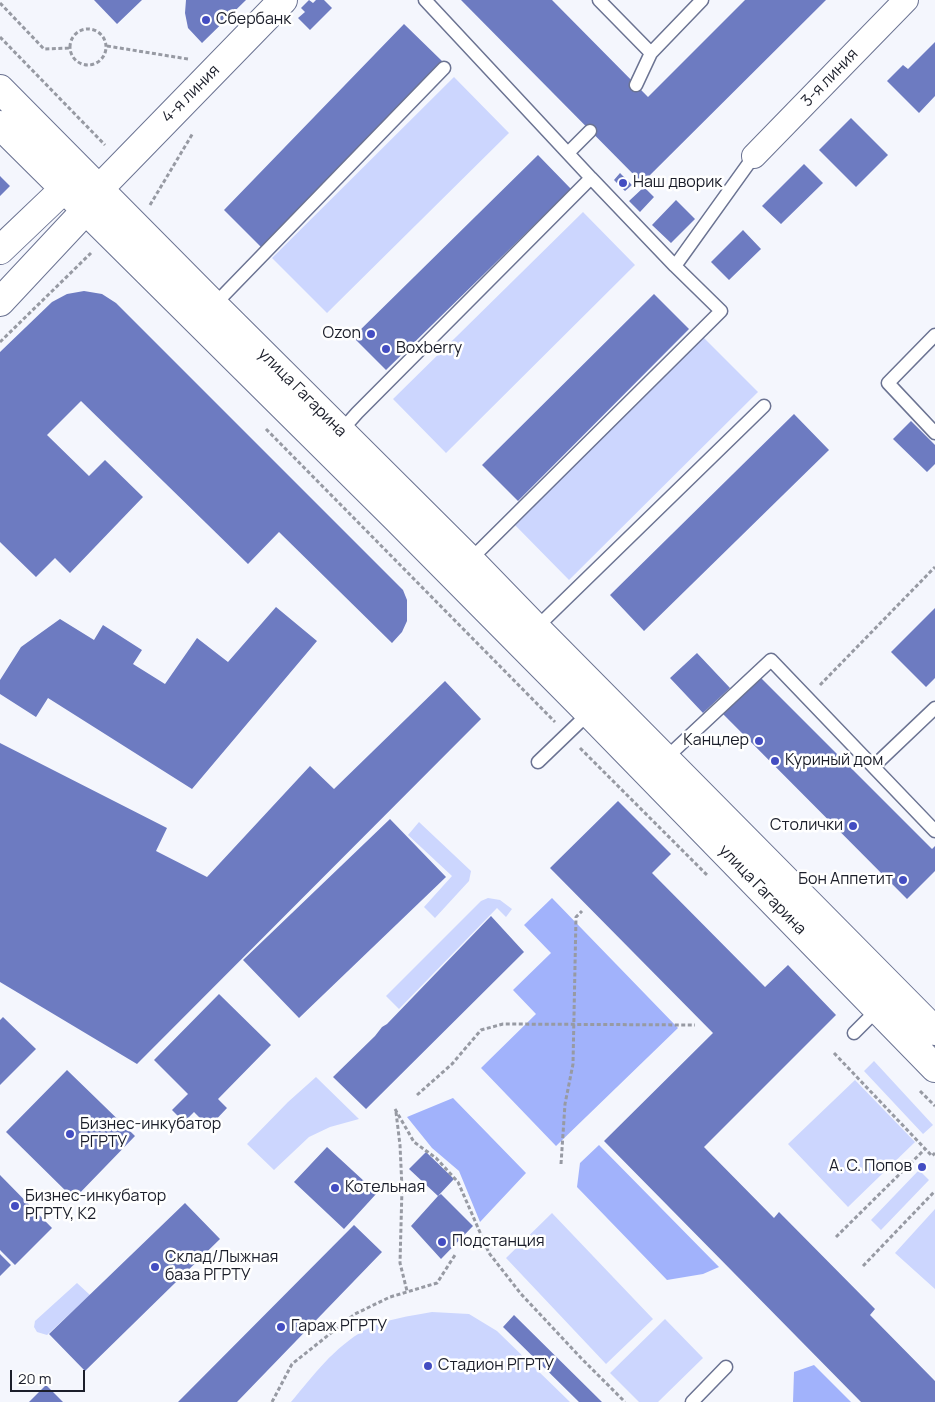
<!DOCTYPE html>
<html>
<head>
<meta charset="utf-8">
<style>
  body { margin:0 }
  #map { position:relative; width:935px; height:1402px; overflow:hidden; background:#f4f6fd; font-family:Manrope,sans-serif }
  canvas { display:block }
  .scale { position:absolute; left:10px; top:1370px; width:75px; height:22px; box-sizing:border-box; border:2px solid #1b1e2a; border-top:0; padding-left:6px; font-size:15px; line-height:18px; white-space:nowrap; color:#1b1e2a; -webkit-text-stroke:4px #fff; paint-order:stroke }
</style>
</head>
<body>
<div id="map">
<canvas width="935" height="1402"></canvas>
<div class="scale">20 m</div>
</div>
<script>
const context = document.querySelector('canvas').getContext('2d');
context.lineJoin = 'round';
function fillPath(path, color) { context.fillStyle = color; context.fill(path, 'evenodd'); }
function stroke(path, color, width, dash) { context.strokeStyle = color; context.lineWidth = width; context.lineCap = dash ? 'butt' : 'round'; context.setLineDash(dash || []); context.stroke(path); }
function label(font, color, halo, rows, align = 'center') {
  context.font = font + ' Manrope,sans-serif'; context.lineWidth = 5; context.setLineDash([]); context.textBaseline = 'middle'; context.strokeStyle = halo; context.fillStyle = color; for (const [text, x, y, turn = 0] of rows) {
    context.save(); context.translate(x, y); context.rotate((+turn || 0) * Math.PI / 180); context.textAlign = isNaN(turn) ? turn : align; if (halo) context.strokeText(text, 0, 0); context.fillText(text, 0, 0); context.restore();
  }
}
const green = new Path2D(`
  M454,77l55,56 -182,180 -55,-55z
  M583,212l52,53 -189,188 -53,-54z
  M701,335l57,57 -189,188 -57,-58z
  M419,822l52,49 -2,10 -34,37 -11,-11 28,-31 -44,-41z
  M488,898l12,2 12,9 -6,8 -9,-9 -98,101 -13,-13 95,-95z
  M874,1061l59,64 -10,9 -59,-63z
  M316,1077l43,42 -29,8 -21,10 -35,33 -27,-26 41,-42z
  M855,1080l60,62 -67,65 -60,-63z
  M919,1170l10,10 -48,50 -10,-10z
  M935,1209v80l-40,-36z
  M552,1213l101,106 -47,45 -100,-106z
  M77,1283l13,12 -43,40 -10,-3 -3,-5 1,-6z
  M432,1312l37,2 28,17 73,71h-279c23,-27 43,-55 74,-72 20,-11 45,-14 67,-18z
  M665,1319l38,39 -45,44h-19l-29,-29z`);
const forest = new Path2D(`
  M552,898l126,130 -122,118 -75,-78 55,-54 -23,-24 38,-37 -27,-28z
  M453,1098l73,75 -46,49 -21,-51 -27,-23 -25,-31z
  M599,1145l120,122 -16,7 -36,6 -90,-93 3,-24z
  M814,1365l37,37h-58l1,-30z`);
const building = new Path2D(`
  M94,0h48l-25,24z
  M186,0h60l-44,43 -14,-15 -3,-15z
  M309,0l4,3 3,-3h8l8,8 -22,22 -12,-12 7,-6 -4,-4z
  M461,0h91l96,97 97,-97h81l-184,183z
  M404,24l38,37 -181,186 -37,-37z
  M935,42v54l-16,17 -32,-32 16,-16 5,4z
  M851,118l37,37 -32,32 -37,-37z
  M538,155l33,34 -185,181 -33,-33z
  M804,164l19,19 -42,41 -19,-18z
  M620,173l12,12 -7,6 -11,-11z
  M0,176l10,10 -10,10z
  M644,187l10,10 -14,15 -11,-11z
  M676,200l19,19 -24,24 -19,-18z
  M743,230l18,19 -32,31 -18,-18z
  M84,291l18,3 14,9 287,287 4,10v21l-5,11 -10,11 -113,-111 -31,32 -167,-163 -34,34 42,41 16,-16 38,37 -73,76 -15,-15 -19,19 -36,-35v-190l52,-50 15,-8z
  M654,294l35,35 -171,172 -36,-36z
  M794,414l35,36 -185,181 -34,-36z
  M911,421l24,24v19l-8,8 -34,-33z
  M276,607l41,34 -125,148 -144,-91 -12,19 -36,-23v-14l21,-33 39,-28 34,21 9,-15 39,25 -9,14 32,20 32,-46 31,24z
  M935,608v70l-9,9 -35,-35z
  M697,653l33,35 -27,25 -33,-35z
  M760,677l172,172 3,-3v25l-28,28 -184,-185z
  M445,681l36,38 -344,345 -137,-82v-239l167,85 -11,23 51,26 103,-111 24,23z
  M618,801l53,53 -19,19 113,114 23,-22 48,50 -132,132 70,71 5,-6 96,97 -5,6 65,66v21h-74l-257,-261 109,-108 -163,-165z
  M390,819l56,58 -147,141 -56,-58z
  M491,916l33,36 -158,157 -33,-32 42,-41 7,-9 5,-3z
  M219,994l52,51 -53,54 9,9 -18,19 -15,-15 -10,10 -12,-12 16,-16 -34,-34z
  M3,1017l33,32 -36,36v-65z
  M67,1070l68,66 -61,63 -68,-67z
  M327,1147l50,46 -33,36 -50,-47z
  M426,1152l28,27 -16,17 3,-2 32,32 -32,33 -30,-33 27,-30 -29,-27z
  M0,1175l52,53 -37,37 -15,-15z
  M185,1203l35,36 -135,132 -36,-37z
  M354,1225l28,27 -145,150h-59z
  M0,1254l11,11 -11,11z
  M514,1315l88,87h-23l-76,-75z
  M46,1385l17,17h-34z`);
const path = new Path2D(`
  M0,3l44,46 25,-1
  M70 47a18 18 0 1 1 36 0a18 18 0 1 1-36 0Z
  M0,37l105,108
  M107,46l81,13
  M150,205l43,-72
  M0,342l91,-89
  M266,429l289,293
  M820,685l115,-118
  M580,748l128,128
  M834,1053l98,103 3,-3
  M920,1091l15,15
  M417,1095l35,-31 29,-34 22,-6 192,1
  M395,1109l19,33 22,16 22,24 31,71 32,41 60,64 44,44
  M396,1112l4,33 2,43 -2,75 7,28
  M561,1164l4,-60 8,-40 3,-147 6,-6
  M836,1237l89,-88
  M863,1266l72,-75
  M272,1402l20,-38 63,-50 35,-17 47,-14 18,-28`);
const lane = new Path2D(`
  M599,0l52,53
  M636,85l15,-32 51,-53
  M568,153l22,-22
  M675,266l79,-110
  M214,305l230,-237
  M935,335l-47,48 47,50
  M341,431l16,-18 234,-235 -166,-178
  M470,560l251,-249 -46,-45 -84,-88
  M536,628l228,-222
  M666,758l105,-98 164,171
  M538,762l51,-49
  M874,766l61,-58
  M854,1033l24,-24
  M692,1402l34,-35`);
const street = new Path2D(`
  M754,156l152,-156`);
const secondary = new Path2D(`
  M0,89l214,216 256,255 66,68 399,403
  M0,125l396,393 193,195 346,355
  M0,250l64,-61h19
  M0,302l86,-92 14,-22 183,-188`);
const markers = [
  [206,20,5,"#434dc2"],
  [623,183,5,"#434dc2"],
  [371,334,5,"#434dc2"],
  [386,349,5,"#434dc2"],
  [759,741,5,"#434dc2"],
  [775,761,5,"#434dc2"],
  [853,826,5,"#434dc2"],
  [903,880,5,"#434dc2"],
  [70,1134,5,"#434dc2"],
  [922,1167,5,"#434dc2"],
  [335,1188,5,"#434dc2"],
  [15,1206,5,"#434dc2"],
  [442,1242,5,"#434dc2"],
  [155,1267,5,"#434dc2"],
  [281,1327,5,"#434dc2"],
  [428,1366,5,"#434dc2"]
];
const poiNames = [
  ["Сбербанк",216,20],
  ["Наш дворик",633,183],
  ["Ozon",361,334,"right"],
  ["Boxberry",396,349],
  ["Канцлер",749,741,"right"],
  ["Куриный дом",785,761],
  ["Столички",843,826,"right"],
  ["Бон Аппетит",893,880,"right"],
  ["Бизнес-инкубатор",80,1125],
  ["РГРТУ",80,1143],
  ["А. С. Попов",912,1167,"right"],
  ["Котельная",345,1188],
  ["Бизнес-инкубатор",25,1197],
  ["РГРТУ, К2",25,1215],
  ["Подстанция",452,1242],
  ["Склад/Лыжная",165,1258],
  ["база РГРТУ",165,1276],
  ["Гараж РГРТУ",291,1327],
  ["Стадион РГРТУ",438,1366]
];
const streetNames = [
  ["3-я линия",830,78,-46],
  ["4-я линия",191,94,-45],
  ["улица Гагарина",302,393,45],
  ["улица Гагарина",762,890,46]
];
fillPath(green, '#ccd6fe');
fillPath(forest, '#a1b2fb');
fillPath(building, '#6d7bc1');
stroke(lane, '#6b7392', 15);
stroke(street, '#6b7392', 26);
stroke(secondary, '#6b7392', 30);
stroke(path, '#979aa3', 3, [4, 2.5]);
stroke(lane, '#fff', 12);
stroke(street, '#fff', 24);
stroke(secondary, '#fff', 28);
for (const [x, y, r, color] of markers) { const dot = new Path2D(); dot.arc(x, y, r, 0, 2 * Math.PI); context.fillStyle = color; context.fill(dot); stroke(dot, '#fff', 2); }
label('16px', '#1b1e2a', '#fff', poiNames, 'left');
label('16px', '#1b1e2a', '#fff', streetNames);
</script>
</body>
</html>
